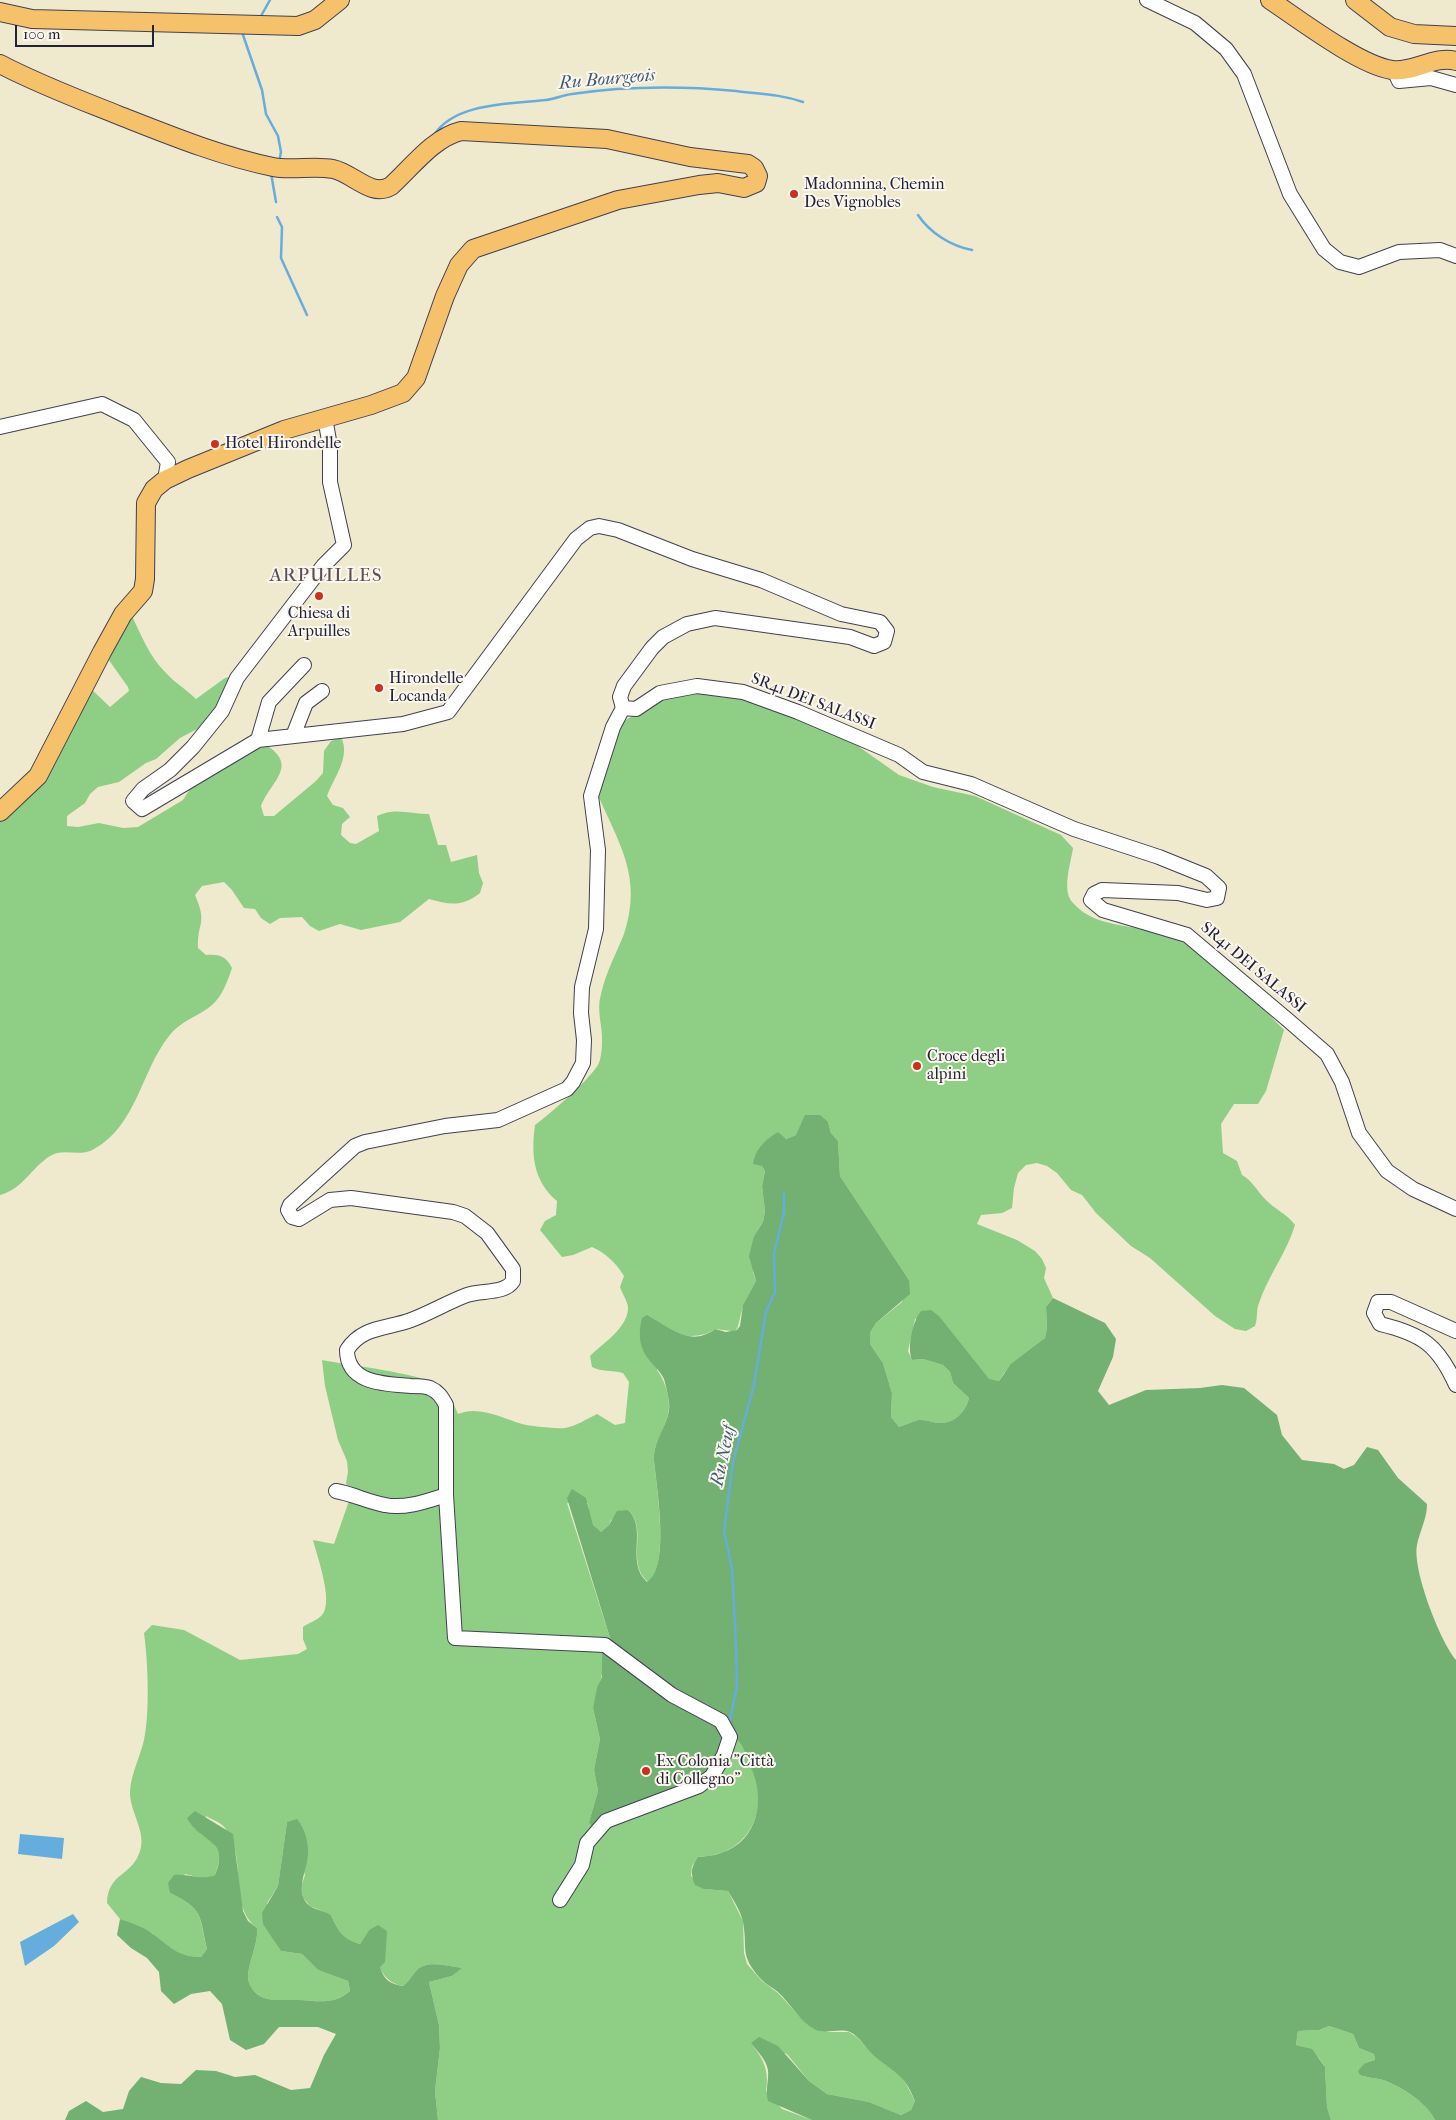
<!DOCTYPE html>
<html>
<head>
<meta charset="utf-8">
<style>
  body { margin:0 }
  #map { position:relative; width:1456px; height:2120px; overflow:hidden; background:#efe9ce; font-family:"IM FELL French Canon",serif }
  canvas { display:block }
  .scale { position:absolute; left:15px; top:25px; width:139px; height:22px; box-sizing:border-box; border:2px solid #22223b; border-top:0; padding-left:6px; font-size:15px; line-height:18px; white-space:nowrap; color:#22223b; -webkit-text-stroke:4px #fbf7ec; paint-order:stroke }
</style>
</head>
<body>
<div id="map">
<canvas width="1456" height="2120"></canvas>
<div class="scale">100 m</div>
</div>
<script>
const context = document.querySelector('canvas').getContext('2d');
context.lineJoin = 'round';
function fillPath(path, color) { context.fillStyle = color; context.fill(path, 'evenodd'); }
function stroke(path, color, width, dash) { context.strokeStyle = color; context.lineWidth = width; context.lineCap = dash ? 'butt' : 'round'; context.setLineDash(dash || []); context.stroke(path); }
function label(font, color, halo, rows, align = 'center') {
  context.font = font + ' "IM FELL French Canon",serif'; context.lineWidth = 4; context.setLineDash([]); context.textBaseline = 'middle'; context.strokeStyle = halo; context.fillStyle = color; for (const [text, x, y, turn = 0] of rows) {
    context.save(); context.translate(x, y); context.rotate((+turn || 0) * Math.PI / 180); context.textAlign = isNaN(turn) ? turn : align; if (halo) context.strokeText(text, 0, 0); context.fillText(text, 0, 0); context.restore();
  }
}
const green = new Path2D(`
  M130,612c10,20 19,45 36,61 9,10 20,16 30,26l29,-21 8,-2 -25,45 -9,7 -19,10 -24,21 -10,4 -27,19 -21,5 -8,7 -5,9 -18,13v10l11,1 21,-4 24,5 15,-1 45,-27 12,-19 58,-34 13,-2c33,21 5,36 -5,61l3,10h10l42,-35 7,-8 1,-22 7,-10 10,-4c10,20 -7,40 -14,59l6,9 10,3 7,9 -8,7 -1,11 9,8 6,1 23,-13 -2,-15c17,-9 34,-2 52,-2l9,31h8l5,17 26,-7 2,18 4,10 -3,10c-18,14 -30,12 -51,6l-29,23 -39,8 -21,-6 -21,7 -9,-5 -8,-9 -22,1 -10,6 -9,-6 -6,-9 -11,-1 -12,-18 -8,-8 -22,4 -7,9c13,30 2,26 3,53l8,7c13,-1 20,1 26,13 -4,12 -10,29 -20,37 -13,11 -32,16 -43,31 -28,35 -32,89 -75,113 -15,9 -30,-2 -44,7 -19,12 -27,33 -50,39v-378l88,-131 22,21 19,-16 -1,-4 -22,-31z
  M704,692l48,9 44,18 59,25 44,31 34,12 42,9 86,39 12,13c-2,15 -12,43 0,55 24,28 69,20 100,34 43,19 79,60 111,93l-18,61 -8,13h-24l-13,20 2,29 14,8 5,14c10,6 14,14 22,23 10,11 22,15 31,27 -8,27 -27,51 -36,78 -3,7 -1,15 -4,23l-9,5 -11,-2 -20,-13 -65,-58 -19,-12 -35,-33 -14,-18 -11,-5 -14,-17 -10,-7 -10,-3 -11,2 -8,8 -4,15 -2,20 -10,5 -21,2 -4,9 40,16 18,11 7,8 4,9 -2,10 9,20 -7,9 1,21 -2,10 -41,35 -5,8 -10,-1 -49,-63 -25,2 -7,32 4,9 11,-1 20,6 7,7 3,11 16,15c-4,15 -15,26 -32,25 -6,-1 -14,-4 -19,-3 -7,2 -13,5 -19,7l-8,-10 1,-24 -9,-30 -13,-19v-11l6,-10 26,-21 7,-22 -69,-104 -2,-35 -7,-8 -3,-11 -42,17 -24,27 3,5 -3,15 3,25 -2,11 -9,14 -1,36 3,9c-4,9 -12,20 -14,29 -7,25 0,22 -27,19 -14,10 -41,10 -53,-5l-5,46c7,9 12,24 12,36 0,19 -16,34 -15,54 2,25 16,107 -6,122 -23,-20 1,-54 -20,-72l-17,10 -2,5 -8,7c-11,-5 -12,-18 -13,-29h-21l44,138 -18,67 7,31 -6,31 4,21 -9,31 147,-83c9,8 9,16 14,26 15,30 11,67 -22,85 -9,5 -20,6 -30,7l-6,9 -1,10 14,13 23,2 15,30 1,32 3,11 15,17 16,12 22,24 28,15h21l9,6 14,16 26,19 7,9 10,19 -4,9 -10,5 -32,-13 -42,-8 -18,-13 -22,-27 -36,-11c13,17 18,27 15,48l16,18 30,11h-374l-3,-29 5,-43 -1,-23 -10,-43 23,-6 9,-8c-12,-2 -36,-9 -45,3 -5,7 -7,10 -13,15 -26,-4 -28,-34 -34,-56l-9,14c-17,-5 -22,-13 -29,-29l-21,-9 -7,-8 -2,-11 4,-12 -18,-53 -9,64 -11,17 3,30 11,18 21,3 16,16 30,11 2,10c-17,14 -31,10 -51,9 -18,-1 -39,5 -49,-15 -7,-15 9,-38 7,-57 -31,-25 -8,-70 -32,-100 -3,-5 -14,-9 -19,-12l-5,18 9,4 11,17 -6,20 -10,4 -20,-5 -15,19c35,16 28,22 37,56l-6,8 -12,1 -20,-9 -17,-16 -32,-14 -13,-16c1,-31 25,-26 33,-52 7,-19 -11,-40 -10,-60 1,-17 10,-34 14,-51 6,-28 4,-79 0,-107l8,-8 32,5 56,30 58,-6 9,-5 -4,-10v-12c5,-4 15,-7 19,-12 12,-13 -5,-59 -9,-75l21,4 16,-46 -4,-15 2,-11 -1,-11 -9,-21 -13,-54 -3,-26c25,5 104,14 121,27 7,6 11,18 15,27 21,-9 44,4 64,10 7,2 35,5 43,4 11,-2 22,-9 32,-14l18,11 10,-2 4,-41 -6,-9c-12,-3 -21,-1 -31,-6l-2,-11c12,-12 38,-28 38,-48 0,-6 -6,-15 -8,-21l4,-11c-8,-13 -18,-23 -32,-29l-19,8 -11,2 -22,-27 5,-9 11,-6 1,-14c-24,-20 -26,-47 -22,-76 17,-13 51,-42 63,-60 3,-5 4,-17 4,-22 1,-17 -6,-32 -1,-49 5,-22 15,-40 23,-60 19,-57 -5,-90 -27,-141l24,-70 43,-27z
  M1329,2026l24,8 6,14 15,6 1,6 -10,3 -5,12c8,3 16,3 23,5 18,6 44,23 52,40h-104l-4,-13 -2,-40 -6,-9 -12,-10 -11,-3 2,-14 21,-1z`);
const forest = new Path2D(`
  M805,1115h15l8,7 3,11 7,8 2,35 69,104 1,14 -34,29 -6,10v11l13,19 9,30 -1,24 8,10c6,-2 12,-5 19,-7 5,-1 13,2 19,3 17,1 28,-10 32,-25l-16,-15 -3,-11 -7,-7 -20,-6 -11,1c-5,-13 0,-37 9,-49l10,-1 9,7 49,62 10,2 12,-17 34,-26 2,-10 -1,-21 7,-9 52,25 11,16 -3,18 -15,34 11,14 37,-15 54,-2 22,-3 22,3 33,27 5,20 20,25 32,4 10,5 10,-4 13,-18 11,3 20,28 29,26c0,15 -7,26 -10,41 -5,24 23,96 39,115v460h-21c-8,-17 -34,-34 -52,-40 -7,-2 -15,-2 -23,-5l-2,-4 7,-8 10,-3 -1,-6 -15,-6 -6,-14 -24,-8 -10,4 -21,1 -2,14 16,4 13,18 2,40 4,13h-519l-44,-19c-3,-11 1,-20 0,-31 -2,-11 -11,-19 -17,-27l8,-6 19,9 31,35 18,13 42,8 32,13 10,-5 4,-9c-11,-29 -23,-29 -43,-47 -7,-7 -13,-18 -22,-22 -10,-4 -23,2 -34,-2 -16,-8 -25,-26 -38,-38 -6,-5 -13,-8 -18,-14 -21,-24 -12,-29 -17,-56 -2,-11 -10,-22 -15,-31l-24,-2 -9,-4c-5,-12 -4,-18 3,-28 8,-1 16,-1 23,-4 38,-12 45,-56 29,-87 -5,-11 -5,-19 -14,-27l-20,40 -112,52h-10l-5,-9 9,-31 -4,-21 6,-31 -7,-31 4,-20 5,-11v-28l9,-8 -44,-143 5,-9 14,9 7,27 8,7 8,-7 8,-14 11,-1c20,18 -3,52 19,72 24,-14 9,-98 7,-122 -1,-22 18,-39 15,-58 -1,-7 -3,-16 -5,-23 -3,-7 -10,-13 -14,-18 -11,-12 -12,-28 -8,-43l5,-3c22,12 43,33 68,14l11,3 11,-2 3,-4 3,-21 13,-24 -7,-25 5,-20 9,-14 2,-11 -3,-25 3,-15 -3,-5 -9,-2c2,-15 12,-24 25,-32l8,7 10,-4z
  M195,1811l38,23 10,77 5,10 9,7c2,19 -14,42 -7,57 10,20 31,14 49,15 19,1 35,5 51,-9l-2,-10 -30,-11 -16,-16 -21,-3 -18,-27 -1,-11 16,-27 9,-64 10,-3c7,9 11,20 11,32 1,17 -16,42 2,55 5,4 15,5 21,9 7,16 12,24 29,29l9,-14 9,-5 9,6 -2,31 -5,5c4,13 10,17 23,19 6,-5 8,-9 13,-15 9,-12 33,-5 46,-3l-10,8 -23,6 10,43 1,23 -5,43 3,29h-373l4,-9 17,-10 17,11 20,-3 6,-18 12,-14 20,6 20,1 15,-14 20,1 19,6 20,-2 36,15 19,-2 14,-33 12,-21 -18,-7h-39l-15,17 -18,6 -16,-10 -8,-36 -12,-13 -19,3 -17,10 -13,-13 -2,-19 -12,-14 -16,-10 -14,-13 3,-16c11,4 24,8 33,15 16,12 26,24 48,23l6,-8c-8,-34 -3,-40 -37,-56l-2,-10 6,-8c15,-2 27,6 41,0 16,-36 -15,-32 -28,-57z`);
const water = new Path2D(`
  M20,1834l44,4 -2,21 -44,-5z
  M73,1914l6,8 -25,24 -29,20 -5,-24z`);
const stream = new Path2D(`
  M257,18l4,-2 9,-16
  M244,30l-1,5 19,55 4,24 12,22 3,16 -2,10
  M434,135c21,-33 78,-31 112,-35 9,-1 17,-5 26,-6 54,-8 110,-8 164,-3 23,3 44,3 67,11
  M271,173l5,29
  M918,215c12,18 33,31 54,35
  M277,217l5,10 -1,31 26,57
  M729,1724l8,-38 -1,-41 -4,-77 -8,-37 9,-69 21,-77 12,-73 9,-20 -1,-38 10,-42v-19`);
const minor = new Path2D(`
  M1147,0l48,23 31,26 18,25 46,120 34,55 16,13 19,5 40,-15 41,-2 16,6
  M1394,70l5,11 32,-3 25,7
  M325,418l5,28v36l14,63 -21,21 -86,112 -15,33 -29,36 -23,23 -27,19 -10,12 9,8 116,-69 145,-16 45,-12 128,-173 14,-11 9,-2 19,4 74,29 69,21 80,34 39,8 7,9 -3,11 -10,4 -24,-9 -135,-19 -28,6 -24,13 -11,11 -28,38 -4,11 3,11 13,1 24,-16 37,-7 46,6 55,20 101,43 24,17 48,12 103,45 85,28 47,19 13,12 -2,10 -10,2 -29,-7 -76,-3 -8,4 -3,6 12,10 84,25 102,86 38,33 15,28 17,51 28,38 26,18 43,20
  M0,427l102,-23 32,16 34,42 -3,18
  M293,736l13,-33 16,-12
  M258,740l11,-38 35,-37
  M1456,1331l-65,-29h-13l-4,11 6,11c42,10 58,21 76,61
  M336,1491c17,3 32,11 49,14 20,4 42,-4 61,-10
  M560,1900l22,-35 5,-22 19,-22 93,-35 13,-10 12,-21 6,-18 -9,-16 -49,-26 -67,-50 -150,-7 -9,-143v-90c-4,-7 -7,-13 -16,-17 -5,-2 -13,-2 -19,-2 -26,-2 -64,-2 -64,-36 15,-24 40,-21 64,-30 19,-7 37,-18 56,-25 14,-5 38,-1 46,-14v-12l-26,-36 -22,-17 -12,-4 -102,-14 -21,2 -31,19 -7,-2 -4,-7 2,-5 65,-59 10,-4 80,-16 53,-6 69,-31 6,-7 10,-19 1,-23 -3,-27 1,-26 14,-58 2,-79 -7,-54 22,-69 10,-19`);
const major = new Path2D(`
  M1270,0c30,20 89,65 122,70 21,3 43,-15 64,-9
  M1355,0l35,27 24,7 42,2
  M0,12l32,7 266,7 17,-6 25,-20
  M0,64c38,20 78,35 118,51 51,20 102,41 155,52 20,4 40,-2 60,2 20,4 38,29 58,17 21,-19 42,-48 70,-55l146,8 83,18 58,7 6,4 4,8 -2,7 -12,5 -26,-5 -19,2 -81,15 -145,49 -14,16 -14,31 -29,82 -13,15 -32,12 -87,25 -96,39 -23,11 -11,9 -8,14 -1,76 -2,12 -20,23 -21,38 -64,124 -38,36`);
const markers = [
  [794,194,5,"#c8321e"],
  [215,444,5,"#c8321e"],
  [319,596,5,"#c8321e"],
  [379,688,5,"#c8321e"],
  [917,1066,5,"#c8321e"],
  [646,1771,5,"#c8321e"]
];
const poiNames = [
  ["Madonnina, Chemin",804,185],
  ["Des Vignobles",804,203],
  ["Hotel Hirondelle",225,444],
  ["Chiesa di",319,614,"center"],
  ["Arpuilles",319,632,"center"],
  ["Hirondelle",389,679],
  ["Locanda",389,697],
  ["Croce degli",927,1057],
  ["alpini",927,1075],
  ["Ex Colonia \"Città",656,1762],
  ["di Collegno\"",656,1780]
];
const streetNames = [
  ["SR41 DEI SALASSI",813,702,21],
  ["SR41 DEI SALASSI",1253,968,40]
];
const waterNames = [
  ["Ru Bourgeois",607,80,-5],
  ["Ru Neuf",724,1456,-78]
];
const quarterNames = [
  ["ARPUILLES",326,576]
];
fillPath(green, '#8ece85');
fillPath(forest, '#72b172');
fillPath(water, '#65addc');
stroke(stream, '#65addc', 2.5);
stroke(minor, '#414051', 16);
stroke(major, '#414051', 20);
stroke(minor, '#fff', 14);
stroke(major, '#f6c16b', 18);
for (const [x, y, r, color] of markers) { const dot = new Path2D(); dot.arc(x, y, r, 0, 2 * Math.PI); context.fillStyle = color; context.fill(dot); stroke(dot, '#fbf7ec', 2); }
label('16px', '#22223b', '#fbf7ec', poiNames, 'left');
label('16px', '#22223b', '#fbf7ec', streetNames);
label('italic 18px', '#3d5a7b', '#fbf7ec', waterNames);
context.letterSpacing = '1px';
label('19px', '#604d59', '#fbf7ec', quarterNames);
context.letterSpacing = '0px';
</script>
</body>
</html>
